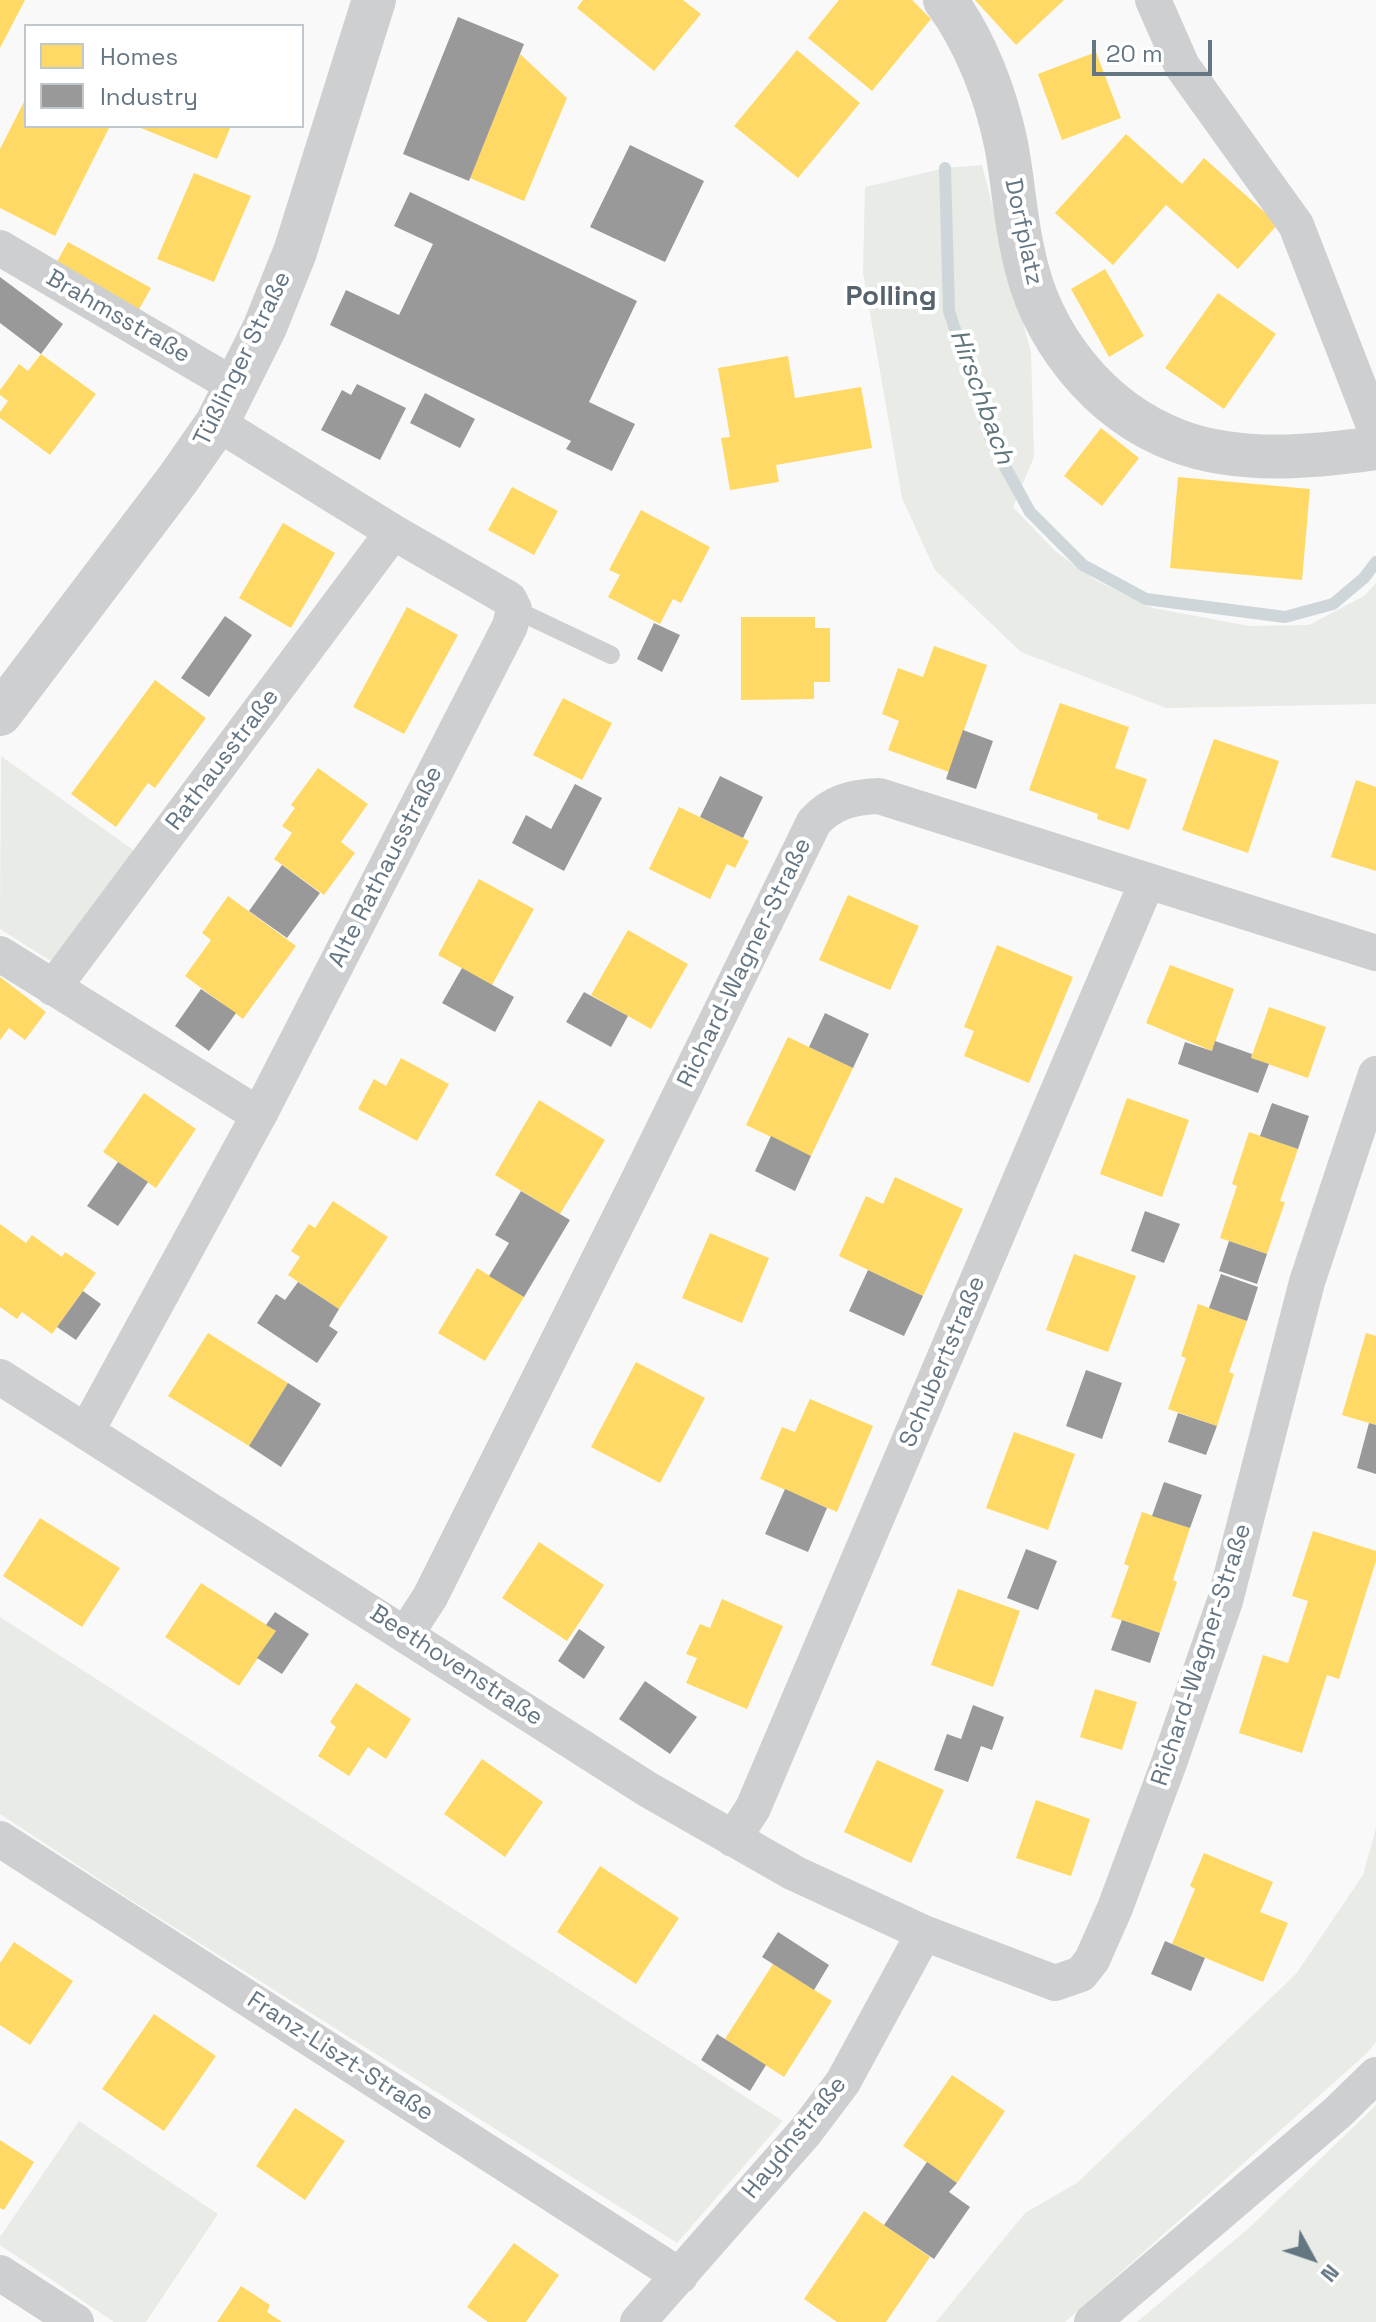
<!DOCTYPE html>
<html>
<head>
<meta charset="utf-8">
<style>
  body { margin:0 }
  #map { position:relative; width:1376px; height:2322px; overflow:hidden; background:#f9f9f9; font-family:"Space Grotesk",sans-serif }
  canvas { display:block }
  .legend { position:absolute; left:24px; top:24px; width:280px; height:104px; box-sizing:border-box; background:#fff; border:2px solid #c1c8cd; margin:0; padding:10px 14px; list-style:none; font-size:24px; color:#657683 }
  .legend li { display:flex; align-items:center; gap:16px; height:40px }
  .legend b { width:40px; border:2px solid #c1c8cd }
  .north { position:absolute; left:1272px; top:2218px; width:80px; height:80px; -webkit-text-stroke:6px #fff; paint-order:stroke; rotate:130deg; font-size:22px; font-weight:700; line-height:32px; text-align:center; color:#657683 }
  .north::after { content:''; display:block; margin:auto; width:28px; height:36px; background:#657683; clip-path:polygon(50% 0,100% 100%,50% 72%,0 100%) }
  .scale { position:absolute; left:1092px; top:40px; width:120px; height:36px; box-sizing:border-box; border:4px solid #657683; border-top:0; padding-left:10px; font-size:24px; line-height:28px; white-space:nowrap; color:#657683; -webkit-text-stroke:6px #fff; paint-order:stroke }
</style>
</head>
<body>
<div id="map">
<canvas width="1376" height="2322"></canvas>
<ul class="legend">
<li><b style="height:22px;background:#ffd966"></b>Homes</li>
<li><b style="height:22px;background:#999"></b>Industry</li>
</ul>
<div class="north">N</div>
<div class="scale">20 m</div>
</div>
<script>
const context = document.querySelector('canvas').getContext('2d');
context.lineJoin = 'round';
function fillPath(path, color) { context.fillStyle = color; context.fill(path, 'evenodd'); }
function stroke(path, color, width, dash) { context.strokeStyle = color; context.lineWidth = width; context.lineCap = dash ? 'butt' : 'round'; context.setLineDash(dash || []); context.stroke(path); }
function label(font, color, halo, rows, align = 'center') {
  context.font = font + ' "Space Grotesk",sans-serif'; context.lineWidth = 8; context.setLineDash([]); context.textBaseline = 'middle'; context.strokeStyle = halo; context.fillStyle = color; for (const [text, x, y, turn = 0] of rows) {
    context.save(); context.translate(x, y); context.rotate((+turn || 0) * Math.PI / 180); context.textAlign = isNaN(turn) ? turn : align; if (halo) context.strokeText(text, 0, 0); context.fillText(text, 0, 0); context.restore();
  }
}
const green = new Path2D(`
  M982,165l49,188 3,104 -21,50 42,44 42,30 56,27 96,18 60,-1 55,-29 12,-13v121l-210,4 -145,-56 -86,-82 -33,-72 -39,-225 2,-86 80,-19z
  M1,756l135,96 -75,105 -12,3 -49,-31z
  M0,1617l783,504 -106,122 -551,-346 -126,-83z
  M1376,1828v214l-10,12 -301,268h-129l89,-109 52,-30 219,-209 67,-99z
  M1376,2105v217h-239l112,-94z
  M79,2121l139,93 -72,108h-32l-114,-77v-8z`);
const homes = new Path2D(`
  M0,0h25l-25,48z
  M583,0h100l18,14 -47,57 -77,-63z
  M839,0h73l19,19 -59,72 -64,-53z
  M975,0h89l-48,45z
  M797,50l63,53 -62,75 -64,-52z
  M1096,52l25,66 -59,22 -24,-66z
  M520,54l47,44 -43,103 -54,-23z
  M26,98v28h84l-55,110 -55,-28v-59z
  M136,126h95l-14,33z
  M1126,134l56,50 22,-26 74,66 -40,45 -72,-64 -53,60 -58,-52z
  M194,173l57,23 -37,86 -57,-23z
  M68,242l83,46 -14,25 -83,-46z
  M1105,269l39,67 -35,21 -38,-68z
  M1218,293l58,41 -52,75 -59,-41z
  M41,354l55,40 -46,61 -50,-37v-6l8,-11 -8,-6v-5l19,-26 9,7z
  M788,356l7,42 66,-11 11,61 -96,17 3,17 -49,8 -9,-52 9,-1 -12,-69z
  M1101,428l38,30 -37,48 -38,-30z
  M1178,477l132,12 -8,91 -132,-12z
  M512,487l46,24 -24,44 -46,-25z
  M641,510l69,37 -29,56 -8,-4 -13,25 -52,-27 12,-22 -11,-5z
  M283,523l52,30 -44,75 -52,-30z
  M407,607l51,28 -54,99 -51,-27z
  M741,617h74v11h15v54h-16v17l-73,1z
  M934,646l53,19 -38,107 -61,-22 11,-29 -17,-7 16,-46 25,9z
  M155,680l51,38 -51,70 -7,-5 -32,44 -45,-33z
  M563,698l49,25 -30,57 -49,-25z
  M1060,703l69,24 -14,41 32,11 -18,51 -32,-11 1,-5 -69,-24z
  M1214,739l65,22 -31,92 -66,-23z
  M318,768l50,36 -27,38 14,11 -31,42 -50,-36 18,-26 -10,-7 13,-18 -4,-3z
  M1356,780l20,7v84l-45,-14z
  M679,807l70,34 -14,27 -8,-4 -17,35 -61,-30z
  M479,879l55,30 -42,76 -54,-30z
  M848,895l71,31 -29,64 -71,-30z
  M228,896l68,50 -53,73 -58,-43 26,-36 -9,-7z
  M628,930l60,34 -37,65 -60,-34z
  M997,945l76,32 -44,106 -65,-27 10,-25 -10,-4z
  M1170,965l64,24 -22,62 -66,-28z
  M0,977l46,35 -21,28 -16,-12 -9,12z
  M1269,1007l57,20 -18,51 -57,-20z
  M788,1037l65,31 -42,88 -65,-31z
  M401,1058l48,26 -32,57 -59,-32 16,-30 12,7z
  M144,1093l52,36 -40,59 -53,-36z
  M1127,1098l62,22 -27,77 -62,-23z
  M539,1100l66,40 -45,74 -65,-39z
  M1249,1132l49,17 -18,52 5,1 -18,52 -47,-16 17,-52 -5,-2z
  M895,1177l68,32 -40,87 -84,-40 27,-60 17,8z
  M333,1201l55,36 -49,72 -51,-34 12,-18 -9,-6 18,-27 6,4z
  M0,1224l26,19 6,-8 30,22 3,-5 31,21 -44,61 -30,-22 -5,7 -17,-12z
  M710,1233l59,25 -27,65 -60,-25z
  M1074,1254l62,22 -28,76 -62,-22z
  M477,1268l47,29 -39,64 -47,-28z
  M1198,1304l49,17 -18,51 5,2 -17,52 -49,-17 18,-51 -5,-2z
  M208,1333l80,50 -39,63 -81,-50z
  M1366,1333l10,3v89l-34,-10z
  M636,1362l69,36 -45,85 -69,-36z
  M810,1399l63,27 -36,86 -77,-33 22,-52 13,5z
  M1014,1432l61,22 -27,76 -62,-22z
  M1142,1512l48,16 -17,52 4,2 -17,51 -49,-16 18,-51 -5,-2z
  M40,1518l80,50 -38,59 -79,-51z
  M1313,1531l63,20v10l-37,118 -12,-4 -25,78 -63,-20 24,-78 25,8 20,-62 -16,-5z
  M539,1542l65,43 -37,56 -65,-43z
  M201,1583l75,48 -37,55 -74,-49z
  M958,1589l62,22 -27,76 -62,-22z
  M722,1599l61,27 -36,83 -61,-26 11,-25 -11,-4 14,-30 10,4z
  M356,1683l55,36 -25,40 -18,-12 -19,29 -31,-20 18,-29 -6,-5z
  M1095,1689l42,13 -15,48 -42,-13z
  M482,1759l61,43 -38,55 -61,-43z
  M877,1760l67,30 -33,73 -67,-31z
  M1036,1800l54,19 -19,57 -55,-18z
  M1204,1853l69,29 -13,30 28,11 -25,59 -91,-38 23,-55 -5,-3z
  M600,1866l79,52 -43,66 -79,-52z
  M14,1942l59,39 -43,64 -30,-20v-62z
  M773,1964l59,37 -48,76 -59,-38z
  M154,2014l62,42 -52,75 -62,-42z
  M952,2075l53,36 -48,72 -54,-37z
  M295,2108l50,33 -40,59 -49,-34z
  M0,2140l34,22 -30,48 -4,-2z
  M864,2211l66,46 -44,65h-49l-33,-23z
  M514,2243l45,32 -33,47h-38l-21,-15z
  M241,2286l29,19 -3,7 15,10h-65z`);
const industry = new Path2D(`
  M458,17l66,27 -55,137 -66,-27z
  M630,145l74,36 -39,81 -75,-35z
  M410,192l227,109 -48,101 46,22 -23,47 -46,-22 5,-8 -241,-116 16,-35 53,25 34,-71 -39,-18z
  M0,277l63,47 -22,30 -41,-31z
  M357,384l49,24 -26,52 -59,-30 21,-40 9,5z
  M425,393l50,26 -15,29 -50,-25z
  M225,616l27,19 -43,62 -28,-19z
  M654,623l26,12 -18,37 -25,-13z
  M963,730l30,11 -17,48 -30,-10z
  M720,776l43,21 -20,41 -43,-21z
  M575,784l27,14 -38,73 -52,-28 14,-28 25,14z
  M282,865l38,28 -33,45 -38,-27z
  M462,968l52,29 -19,35 -53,-29z
  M201,989l35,24 -27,38 -34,-25z
  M584,992l44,24 -17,31 -45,-25z
  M825,1013l44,21 -16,34 -44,-21z
  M1215,1041l37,13 -1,4 18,6 -11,29 -80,-29 7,-22 27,9z
  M1272,1103l37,13 -11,33 -38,-13z
  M771,1136l40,20 -16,35 -40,-20z
  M118,1162l30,20 -30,44 -31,-20z
  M521,1191l49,29 -46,77 -35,-21 20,-33 -14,-8z
  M1145,1211l35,13 -16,39 -33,-12z
  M1229,1241l38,13 -10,30 -38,-13z
  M868,1270l55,26 -19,40 -55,-25z
  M1221,1274l37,13 -11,34 -38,-13z
  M298,1282l41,27 -10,17 9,6 -21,31 -60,-40 19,-29 9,6z
  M83,1291l18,13 -25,36 -19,-13z
  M1086,1370l36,13 -20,56 -36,-13z
  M288,1383l33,21 -40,63 -32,-21z
  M1178,1413l39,13 -11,29 -38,-13z
  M1369,1423l7,2v49l-19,-6z
  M1164,1482l38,13 -12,33 -38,-12z
  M785,1489l42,19 -19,44 -43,-18z
  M1026,1549l31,12 -19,49 -31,-12z
  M275,1612l34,22 -27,40 -25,-16 19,-27 -10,-6z
  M1122,1620l38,13 -10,30 -39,-13z
  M579,1629l26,18 -21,32 -26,-18z
  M645,1681l52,36 -27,37 -51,-35z
  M973,1705l31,12 -12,33 -11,-4 -13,36 -34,-12 13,-36 14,5z
  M778,1932l51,33 -15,25 -52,-33z
  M1165,1941l40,17 -14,33 -40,-17z
  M717,2034l49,31 -16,26 -49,-31z
  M927,2162l30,21 -8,9 21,15 -36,52 -50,-34z`);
const stream = new Path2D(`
  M945,168l4,143 43,132 38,69 53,53 63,34 139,18 48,-13 31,-26 12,-16`);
const service = new Path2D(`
  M514,609l97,46`);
const minor = new Path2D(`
  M1153,0l29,66 114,159 80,206
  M0,248l235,138
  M0,954l259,161
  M53,988l340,-456
  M0,1377l647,412 147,84 130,60 131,50 26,-9 11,-14 23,-52 54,-145 56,-162 82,-319 69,-208
  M86,1432l173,-317 251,-489 4,-17 -5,-10 -116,-67 -176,-109
  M406,1634l24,-37 209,-418 175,-357c18,-20 38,-25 65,-26l497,157
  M0,1839l680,437
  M733,1839l20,-31 394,-926
  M0,2273l76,49
  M638,2322l168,-191 37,-49 81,-149
  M1092,2322l245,-209 39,-38`);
const tertiary = new Path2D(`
  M945,0c30,40 51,95 61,144 7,36 9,73 17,108 16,83 75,159 155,189 61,23 135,16 198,7
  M0,714l178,-235 39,-56 48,-96 30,-75 79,-252`);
const streetNames = [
  ["Dorfplatz",1023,232,78],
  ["Brahmsstraße",118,317,30],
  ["Tüßlinger Straße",243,359,-64],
  ["Rathausstraße",223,760,-53],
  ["Alte Rathausstraße",386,867,-63],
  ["Richard-Wagner-Straße",745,963,-64],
  ["Schubertstraße",943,1362,-67],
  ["Richard-Wagner-Straße",1202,1655,-72],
  ["Beethovenstraße",456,1666,33],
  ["Franz-Liszt-Straße",340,2057,33],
  ["Haydnstraße",795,2138,-51]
];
const waterNames = [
  ["Hirschbach",981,397,70]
];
const quarterNames = [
  ["Polling",891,297]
];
fillPath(green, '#e8ebe6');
fillPath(homes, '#ffd966');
fillPath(industry, '#999');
stroke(stream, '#ced6d9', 12);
stroke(service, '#cecfd0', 18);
stroke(minor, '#cecfd0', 36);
stroke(tertiary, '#cecfd0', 44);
label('24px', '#657683', '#fff', streetNames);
label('italic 26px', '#60757c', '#fff', waterNames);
label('bold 28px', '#57646e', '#fff', quarterNames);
</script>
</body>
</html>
